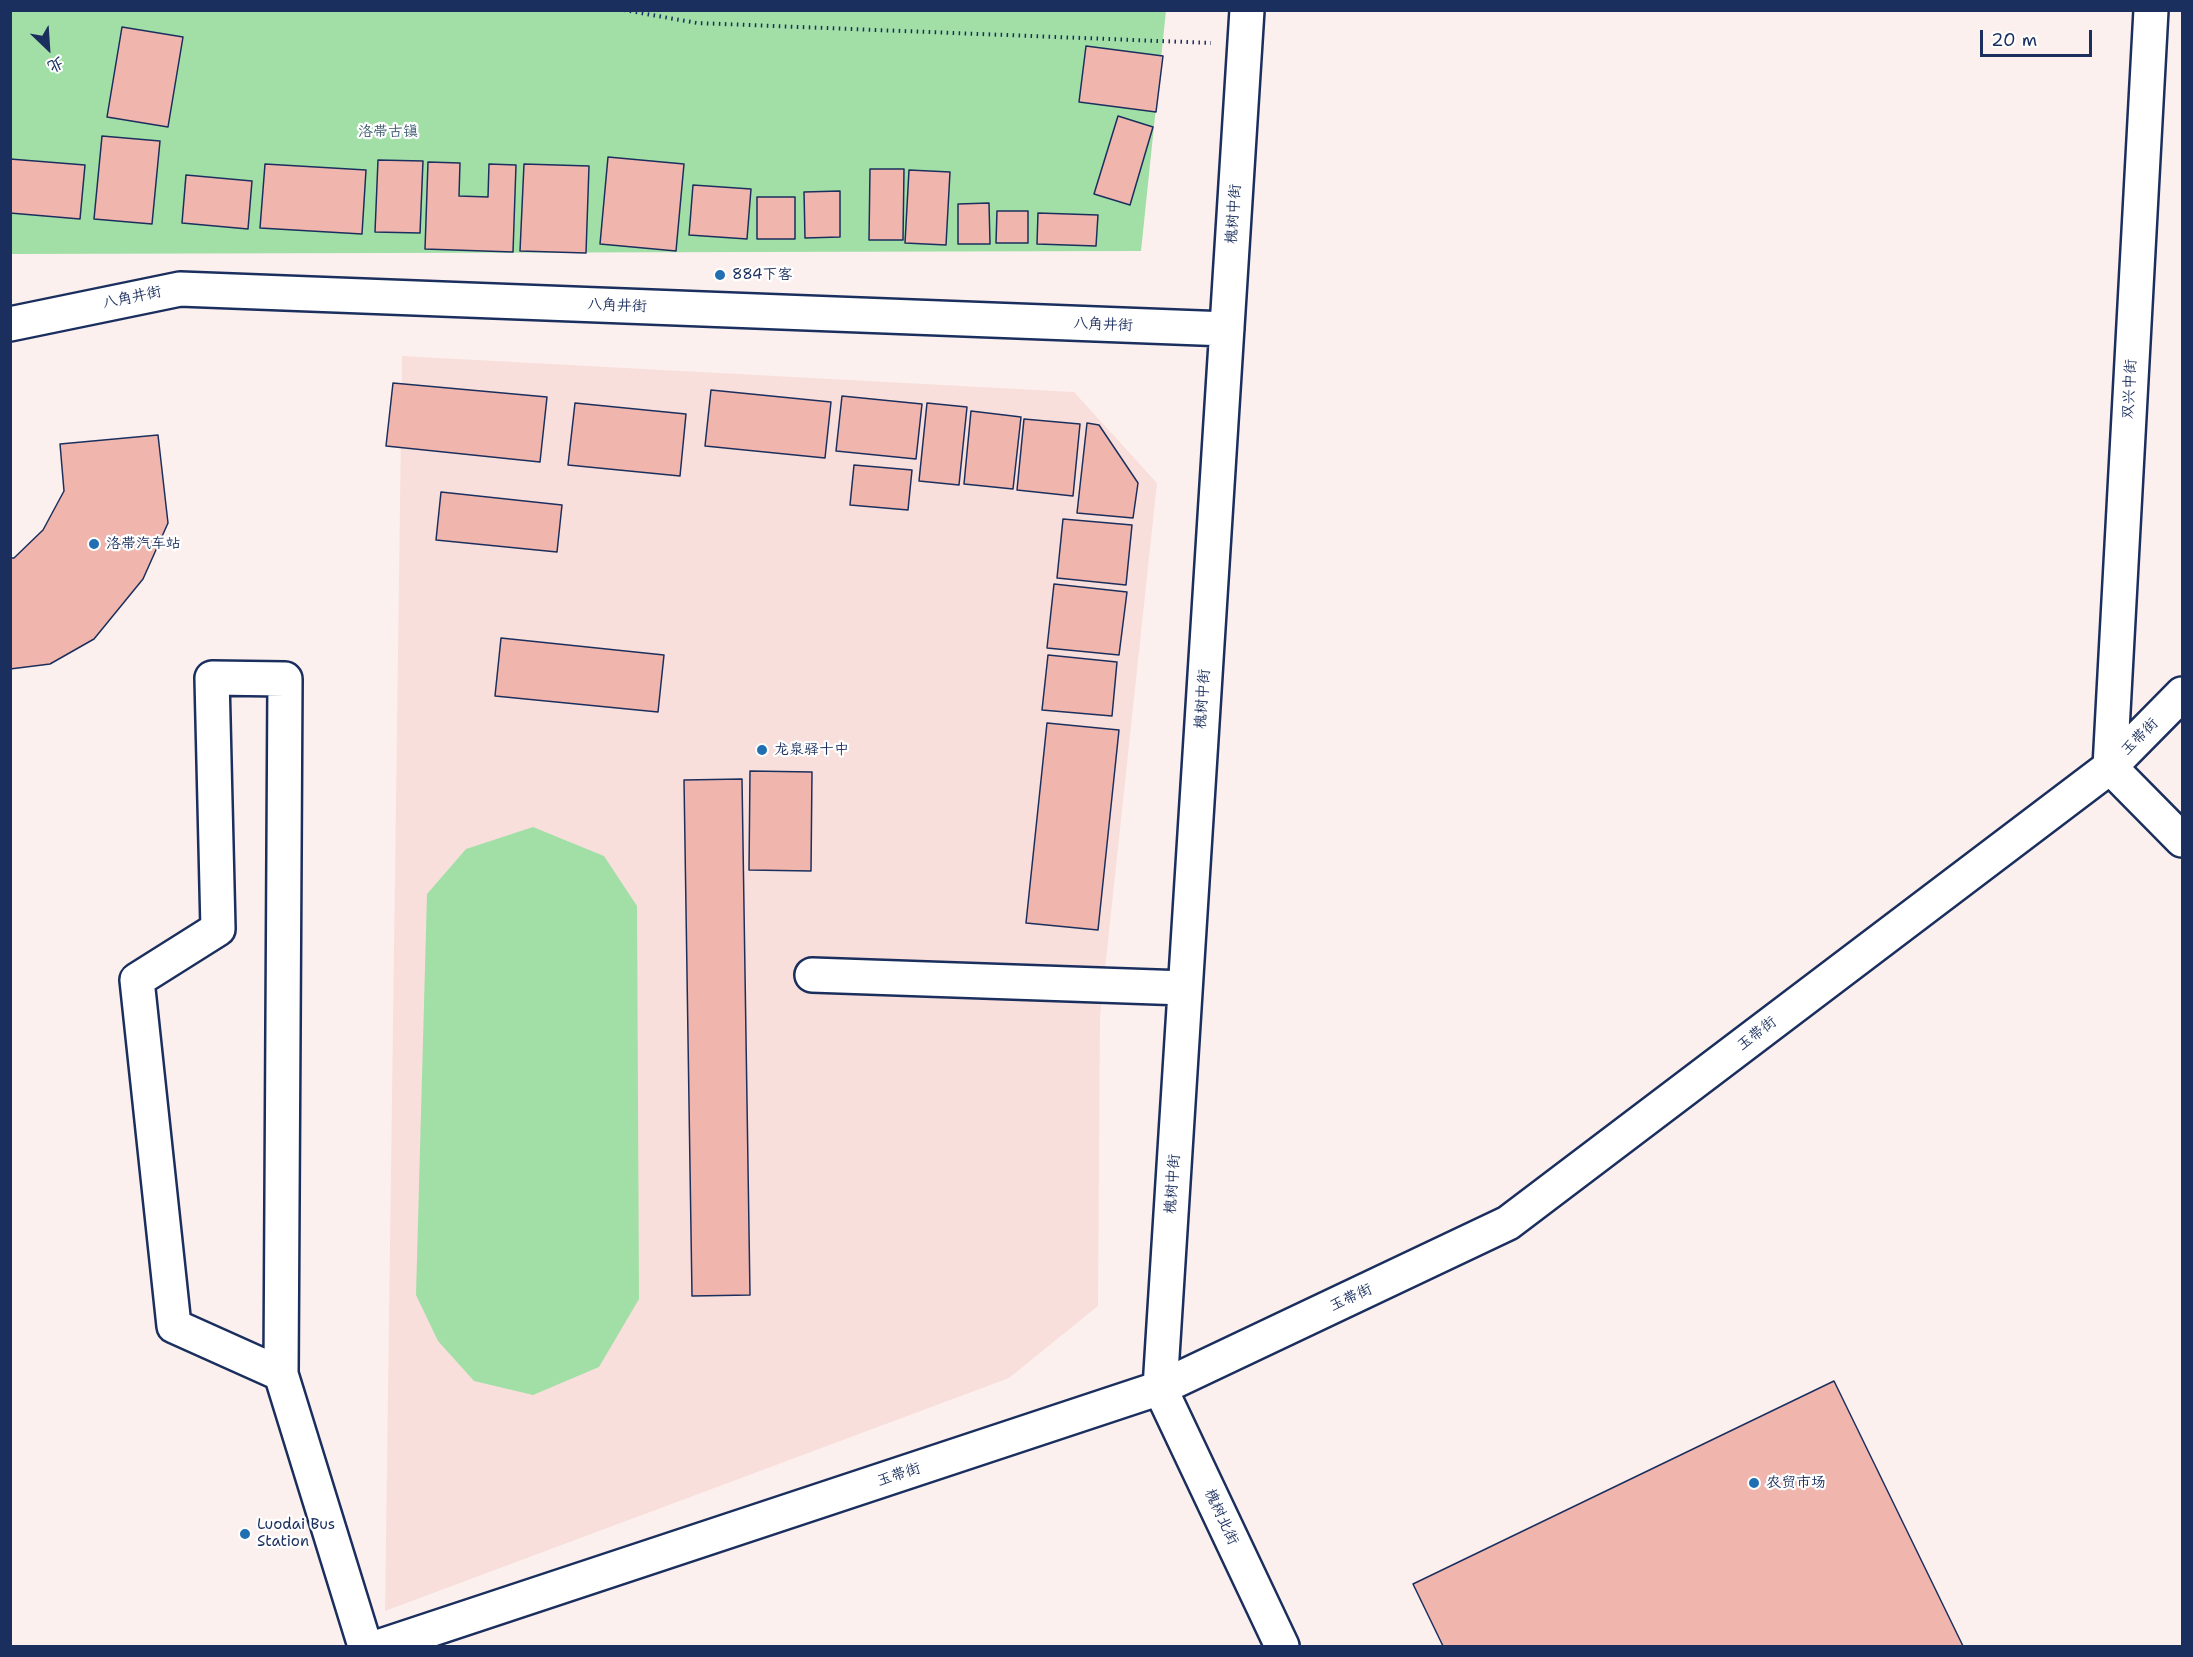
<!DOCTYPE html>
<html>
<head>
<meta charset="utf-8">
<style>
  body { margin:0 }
  #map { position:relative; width:2193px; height:1657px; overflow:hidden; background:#fcf0ef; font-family:"Shantell Sans","LXGW WenKai TC",sans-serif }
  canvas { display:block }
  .frame { position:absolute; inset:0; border:12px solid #1b2f5e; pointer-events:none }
  .north { position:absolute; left:18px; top:18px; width:60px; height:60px; -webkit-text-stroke:4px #fff; paint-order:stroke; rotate:155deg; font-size:16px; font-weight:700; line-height:24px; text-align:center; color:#1b2f5e }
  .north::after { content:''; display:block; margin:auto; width:21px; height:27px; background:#1b2f5e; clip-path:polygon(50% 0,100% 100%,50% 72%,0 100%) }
  .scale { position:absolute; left:1980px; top:30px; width:112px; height:27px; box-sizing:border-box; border:3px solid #1b2f5e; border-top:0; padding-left:8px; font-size:18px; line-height:21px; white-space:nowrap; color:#1b2f5e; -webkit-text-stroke:4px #fff; paint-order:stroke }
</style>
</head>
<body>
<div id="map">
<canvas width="2193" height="1657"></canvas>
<div class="frame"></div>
<div class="north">北</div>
<div class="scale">20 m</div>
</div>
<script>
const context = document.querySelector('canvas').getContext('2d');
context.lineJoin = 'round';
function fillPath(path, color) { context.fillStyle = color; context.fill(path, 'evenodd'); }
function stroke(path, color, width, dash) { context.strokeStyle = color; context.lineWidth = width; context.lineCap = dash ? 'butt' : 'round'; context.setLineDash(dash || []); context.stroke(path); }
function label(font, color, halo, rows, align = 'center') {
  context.font = font + ' "Shantell Sans","LXGW WenKai TC",sans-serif'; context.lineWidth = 4.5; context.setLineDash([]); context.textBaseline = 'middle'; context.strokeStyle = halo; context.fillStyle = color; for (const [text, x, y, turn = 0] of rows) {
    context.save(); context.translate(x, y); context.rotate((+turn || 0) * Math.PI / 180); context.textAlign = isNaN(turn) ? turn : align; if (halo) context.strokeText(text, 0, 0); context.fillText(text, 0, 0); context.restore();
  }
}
const built = new Path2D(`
  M402,356l672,36 83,91 -57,533 -2,290 -89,72 -624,233z`);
const green = new Path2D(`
  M10,11h1156l-25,240 -1130,3z
  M533,827l71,29 33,50 2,393 -40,68 -66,28 -59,-14 -36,-40 -22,-46 11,-401 39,-45z`);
const building = new Path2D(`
  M122,27l61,10 -15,90 -61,-10z
  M1086,46l77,10 -7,56 -77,-10z
  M1118,116l35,11 -23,78 -36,-11z
  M102,136l58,5 -8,83 -58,-5z
  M608,157l76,7 -8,87 -76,-7z
  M10,159l75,6 -5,54 -70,-6z
  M378,160l45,1 -3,72 -45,-1z
  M428,162l32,1 -1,33 29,1 1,-33 27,1 -3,87 -88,-3z
  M265,164l101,6 -4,64 -102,-6z
  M524,164l65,2 -3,87 -66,-2z
  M870,169h34l-1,71h-34z
  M909,170l41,2 -4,73 -41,-2z
  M186,175l66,6 -4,48 -66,-6z
  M693,185l58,4 -4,50 -58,-4z
  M840,191v46l-35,1 -1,-46z
  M757,197h38v42h-38z
  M989,203l1,41h-32v-40z
  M997,211h31v32h-32z
  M1038,213l60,2 -2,31 -59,-2z
  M393,383l154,14 -7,65 -154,-16z
  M711,390l120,12 -6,56 -120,-12z
  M842,396l80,8 -6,55 -80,-8z
  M575,403l111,11 -6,62 -112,-11z
  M927,403l40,4 -8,78 -40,-4z
  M971,411l50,6 -8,72 -49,-5z
  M1024,419l56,5 -7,72 -56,-6z
  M1087,423l12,2 39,58 -5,35 -56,-5z
  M158,435l10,88 -25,56 -49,60 -44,25 -40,5v-111h4l29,-28 21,-39 -4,-47z
  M854,465l58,5 -4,40 -58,-5z
  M441,492l121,13 -5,47 -121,-12z
  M1063,519l69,6 -6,60 -69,-7z
  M1054,584l73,8 -8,63 -72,-7z
  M501,638l163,17 -6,57 -163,-16z
  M1048,655l69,7 -5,54 -70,-6z
  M1047,723l72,7 -21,200 -72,-7z
  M750,771l62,1 -1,99 -62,-1z
  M742,779l8,516 -58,1 -8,-516z
  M1834,1381l129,265h-520l-30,-62z`);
const path = new Path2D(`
  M624,10l73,13 514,20`);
const minor = new Path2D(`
  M1247,10l-87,1378 122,258
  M2151,10l-41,757 72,73
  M10,324l170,-35 1047,40
  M812,975l373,13
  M281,1374l-107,-48 -37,-346 81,-51 -6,-251 73,1 -4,695 84,272
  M381,1646l779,-258 348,-165 602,-456 72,-73`);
const markers = [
  [720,275,6,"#1f6fb2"],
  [94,544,6,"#1f6fb2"],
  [762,750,6,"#1f6fb2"],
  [1754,1483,6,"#1f6fb2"],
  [245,1534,6,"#1f6fb2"]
];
const parkNames = [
  ["洛带古镇",388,132]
];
const streetNames = [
  ["槐树中街",1234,214,-86],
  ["八角井街",132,298,-12],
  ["八角井街",617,306,2],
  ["八角井街",1103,325,2],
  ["双兴中街",2130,389,-87],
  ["槐树中街",1203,699,-86],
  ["玉带街",2140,737,-45],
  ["玉带街",1757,1034,-37],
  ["槐树中街",1173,1184,-86],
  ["玉带街",1351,1298,-25],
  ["玉带街",899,1475,-18],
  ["槐树北街",1221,1517,65]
];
const poiNames = [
  ["884下客",732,275],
  ["洛带汽车站",106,544],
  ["龙泉驿十中",774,750],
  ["农贸市场",1766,1483],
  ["Luodai Bus",257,1525],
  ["Station",257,1542]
];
fillPath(built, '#f8dfdb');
fillPath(green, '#a2dfa7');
fillPath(building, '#f0b6ad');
stroke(building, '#1b2f5e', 1.5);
stroke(minor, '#1b2f5e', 38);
stroke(path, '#1b2f5e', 4, [1.5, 4.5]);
stroke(minor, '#fff', 33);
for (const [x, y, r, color] of markers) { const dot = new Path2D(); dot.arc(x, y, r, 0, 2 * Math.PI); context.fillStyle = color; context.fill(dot); stroke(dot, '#fff', 2); }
label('15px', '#3d5b70', '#fff', parkNames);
label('15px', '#1b2f5e', '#fff', streetNames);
label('15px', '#1b2f5e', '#fff', poiNames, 'left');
</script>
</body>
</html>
